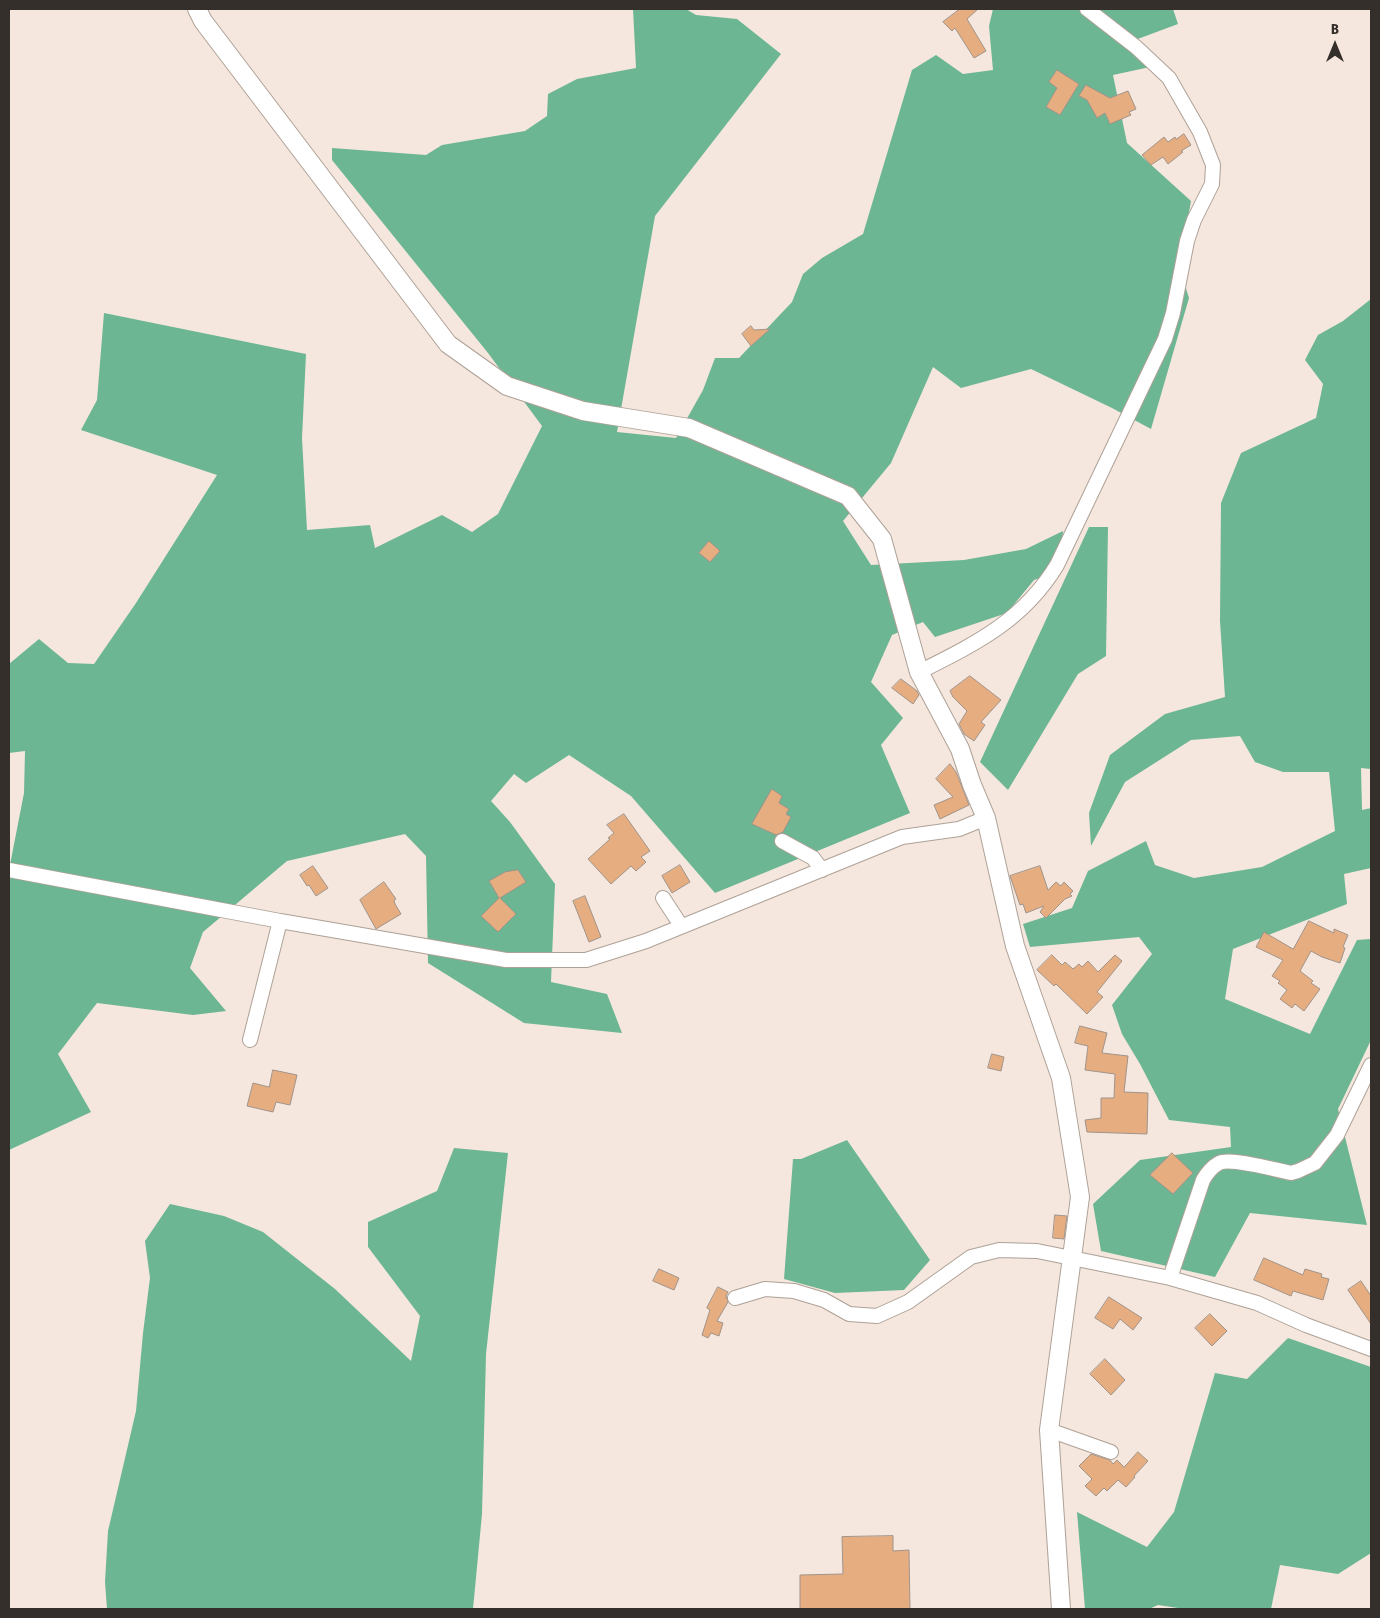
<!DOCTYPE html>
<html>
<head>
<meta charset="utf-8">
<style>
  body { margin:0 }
  #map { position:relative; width:1380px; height:1618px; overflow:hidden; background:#f5e7dd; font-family:"Fira Sans Condensed",sans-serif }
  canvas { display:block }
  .frame { position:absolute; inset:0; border:10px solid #342f2b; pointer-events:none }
  .north { position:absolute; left:1310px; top:20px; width:50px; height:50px; -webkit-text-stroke:4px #f5e7dd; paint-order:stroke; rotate:0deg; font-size:14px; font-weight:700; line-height:20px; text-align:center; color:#342f2b }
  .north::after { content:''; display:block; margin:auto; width:18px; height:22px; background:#342f2b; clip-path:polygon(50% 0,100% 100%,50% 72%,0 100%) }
</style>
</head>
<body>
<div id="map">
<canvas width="1380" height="1618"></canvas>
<div class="frame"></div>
<div class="north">B</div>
</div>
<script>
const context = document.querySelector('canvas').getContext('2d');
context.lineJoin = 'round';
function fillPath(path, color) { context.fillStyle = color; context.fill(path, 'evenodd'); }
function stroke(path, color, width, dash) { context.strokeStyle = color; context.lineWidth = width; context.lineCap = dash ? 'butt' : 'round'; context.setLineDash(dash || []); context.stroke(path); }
const forest = new Path2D(`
  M633,9h53l10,6 41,4 44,35 -126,162 -38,216 59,6 27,-48 12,-32h24l53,-56 11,-28 19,-16 41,-24 49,-164 24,-15 27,19 30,-4 -4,-44 4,-17h180l5,15 -43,16 15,27 -37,8 14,68 64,58 -12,65 10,32 -38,131 -39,-21 -81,-39 -70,19 -28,-21 -42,96 -48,58 28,44 93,-5 62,-11 37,-18 -4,41 -25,8 -27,33 -72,24 -12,-15 -31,13 -21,47 32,36 -22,27 29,68 -195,80 -84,-97 -62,-41 -43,28 -12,-9 -23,27 19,21 45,62 -4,98 56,12 15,39 -98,-10 -96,-60 -2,-107 -21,-22 -118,27 -84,71 -13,36 36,43 -33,4 -96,-12 -39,51 33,58 -82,38v-280l15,-77 1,-42 -16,2v-89l30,-25 29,24 26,1 42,-61 81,-128 -136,-45 16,-30 7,-87 202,41 -4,84 5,92 63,-5 5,23 67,-33 30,17 26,-18 44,-88 -54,-73 -156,-193v-12l94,7 16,-10 83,-14 22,-15 1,-22 29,-15 59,-11z
  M1371,299v470l-10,-1 1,42 9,-2v60l-27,6 3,30 -114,45 -8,50 85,35 47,-94 14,-1v101l-33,69 29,116 -117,-12 -35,64 -114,-26 -8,-47 47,-44 91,-13 -1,-20 -61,-7 -29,-56 -18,-30 -10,-29 40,-51 -13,-17 -109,10 -7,-23 49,-16 16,-37 58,-30 9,24 39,13 68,-11 73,-36 -6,-59h-46l-28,-10 -15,-26 -49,4 -66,42 -34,64 -2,-33 21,-58 55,-41 60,-17 -5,-76 1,-118 20,-50 75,-35 7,-34 -18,-24 13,-25 25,-14z
  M1089,527h19l-2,129 -28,18 -70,116 -28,-28z
  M847,1140l83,120 -26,30 -69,3 -51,-14 9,-120h8z
  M454,1148l54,5 -22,201 -4,160 -9,95h-366l-2,-27 3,-51 28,-120 7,-78 7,-55 -5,-37 25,-37 54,12 39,16 72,57 76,72 9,-45 -52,-69v-25l69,-31z
  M1288,1338l83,29v186l-33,21 -58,-9 -9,44h-86l-27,-4 -9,4h-64l-8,-97 70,35 27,-35 41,-139 32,6z`);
const building = new Path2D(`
  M960,9h18l-11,10 19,32 -12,7 -19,-30 -3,3 -9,-9z
  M1057,70l22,14 -19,31 -14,-8 11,-19 -8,-6z
  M1086,85l24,13 18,-7 8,18 -7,3 2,3 -21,9 -5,-11 -8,5 -10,-18 -8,-4z
  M1184,134l7,11 -10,6 2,1 -15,12 -5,-7 -12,8 -9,-10 22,-18 4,5 7,-5 1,2z
  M751,326l3,4 16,-1 -19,17 -9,-12z
  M709,541l11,10 -10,11 -11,-9z
  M970,676l31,24 -20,22 4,3 -11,16 -10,-7 -5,-10 8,-13 -14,-14 -3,-6z
  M901,679l16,12 2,4 -6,9 -21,-16z
  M950,764l6,8 13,33 -29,14 -6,-14 19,-8 -17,-18z
  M772,789l10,7 -3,7 10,6 -3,5 5,3 -8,15 -7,3 -24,-11z
  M624,814l26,37 -9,6 5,5 -10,9 -5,-5 -20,18 -23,-25 22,-20 -2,-1 6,-5 -7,-8z
  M680,865l10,17 -18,11 -10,-17z
  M313,866l15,22 -12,8 -7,-11 -2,1 -7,-11z
  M1040,866l8,24 8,-8 5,4 3,-4 9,9 -3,3 2,2 -7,3 -19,19 -6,-6 4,-6 -18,7 -3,-9 -3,1 -10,-29z
  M518,870l8,12 -26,16 16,16 -18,18 -17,-16 18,-18 -10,-17 16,-9z
  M384,882l12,17 -2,1 1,4 6,10 -25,15 -16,-29z
  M585,896l16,41 -12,5 -16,-41z
  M1309,921l25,12v-4l14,6 -5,12 2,1 -5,15 -18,-6 -11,-6 -11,20 13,10 -2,2 9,6 -16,22 -9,-7 -3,4 -12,-9 7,-9 -9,-7 2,-2 -8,-5 11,-16 -27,-13 8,-15 29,17z
  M1052,955l10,10 3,-3 8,7 6,-5 3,3 6,-6 10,11 17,-17 7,6 -25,31 6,5 -16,17 -31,-30 -2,2 -17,-16z
  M1080,1026l27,7 -5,20 26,3 -4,36 24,1 -1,41 -60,-2 -2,-12 16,-2v-20h13l1,-24 -30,-4 3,-24 -13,-3z
  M992,1054l12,3 -3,14 -13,-3z
  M273,1070l24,5 -7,30 -14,-3 -3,10 -26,-6 6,-23 16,4z
  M1172,1153l21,20 -20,21 -23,-19z
  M1055,1215l12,1 -3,23 -11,-1z
  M1264,1258l39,17 2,-6 17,5 -1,3 8,2 -6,21 -30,-9 -2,5 -37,-16z
  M659,1269l20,9 -5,12 -21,-9z
  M1361,1281l10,15v28l-23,-34z
  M718,1287l10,5 -2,4 2,6 -11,19 6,2 -4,13 -8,-3 -3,5 -6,-3 8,-25 -3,-2z
  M1109,1297l33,21 -9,12 -13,-11 -7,10 -18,-11z
  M1210,1314l17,17 -15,15 -17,-18z
  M1105,1359l20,21 -14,15 -21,-21z
  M1138,1452l10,9 -14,15 1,1 -9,10 -8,-7 -11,11 -3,-3 -8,8 -11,-10 7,-7 -13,-13 12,-12 19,6 3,4 4,-4 7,7z
  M893,1536v15l16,-1 1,59h-110v-34l43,-1 -1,-37z`);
const minor = new Path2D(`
  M919,672c56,-28 104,-51 138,-107l108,-226 8,-26 14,-72 7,-21 18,-36 1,-19 -13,-33 -31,-54 -33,-31 -49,-38
  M782,841l31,17 9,12
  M9,870l271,51 -30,119
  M663,898l15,23 2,6
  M280,921l226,39h80l60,-19 256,-104 57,-8 27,-11
  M1170,1278l33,-98c4,-7 9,-13 16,-17 12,-6 57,7 72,10l7,-2 17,-8 22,-28 34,-70
  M735,1298l30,-9 29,2 30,9 25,14 28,2 31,-14 63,-45 28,-7 38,1 133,27 87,25 49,22 65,24
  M1049,1430l62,22`);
const tertiary = new Path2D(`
  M197,9l6,12 245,323 59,42 76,25 106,17 159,68 34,43 37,133 41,77 12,36 14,33 29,128 46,132 19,119 -31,233 12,179`);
fillPath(forest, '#6cb694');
fillPath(building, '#e6ad80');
stroke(building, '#a0938a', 1);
stroke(minor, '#aea197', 16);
stroke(tertiary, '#aea197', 20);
stroke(minor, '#fff', 14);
stroke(tertiary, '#fff', 18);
</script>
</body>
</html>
